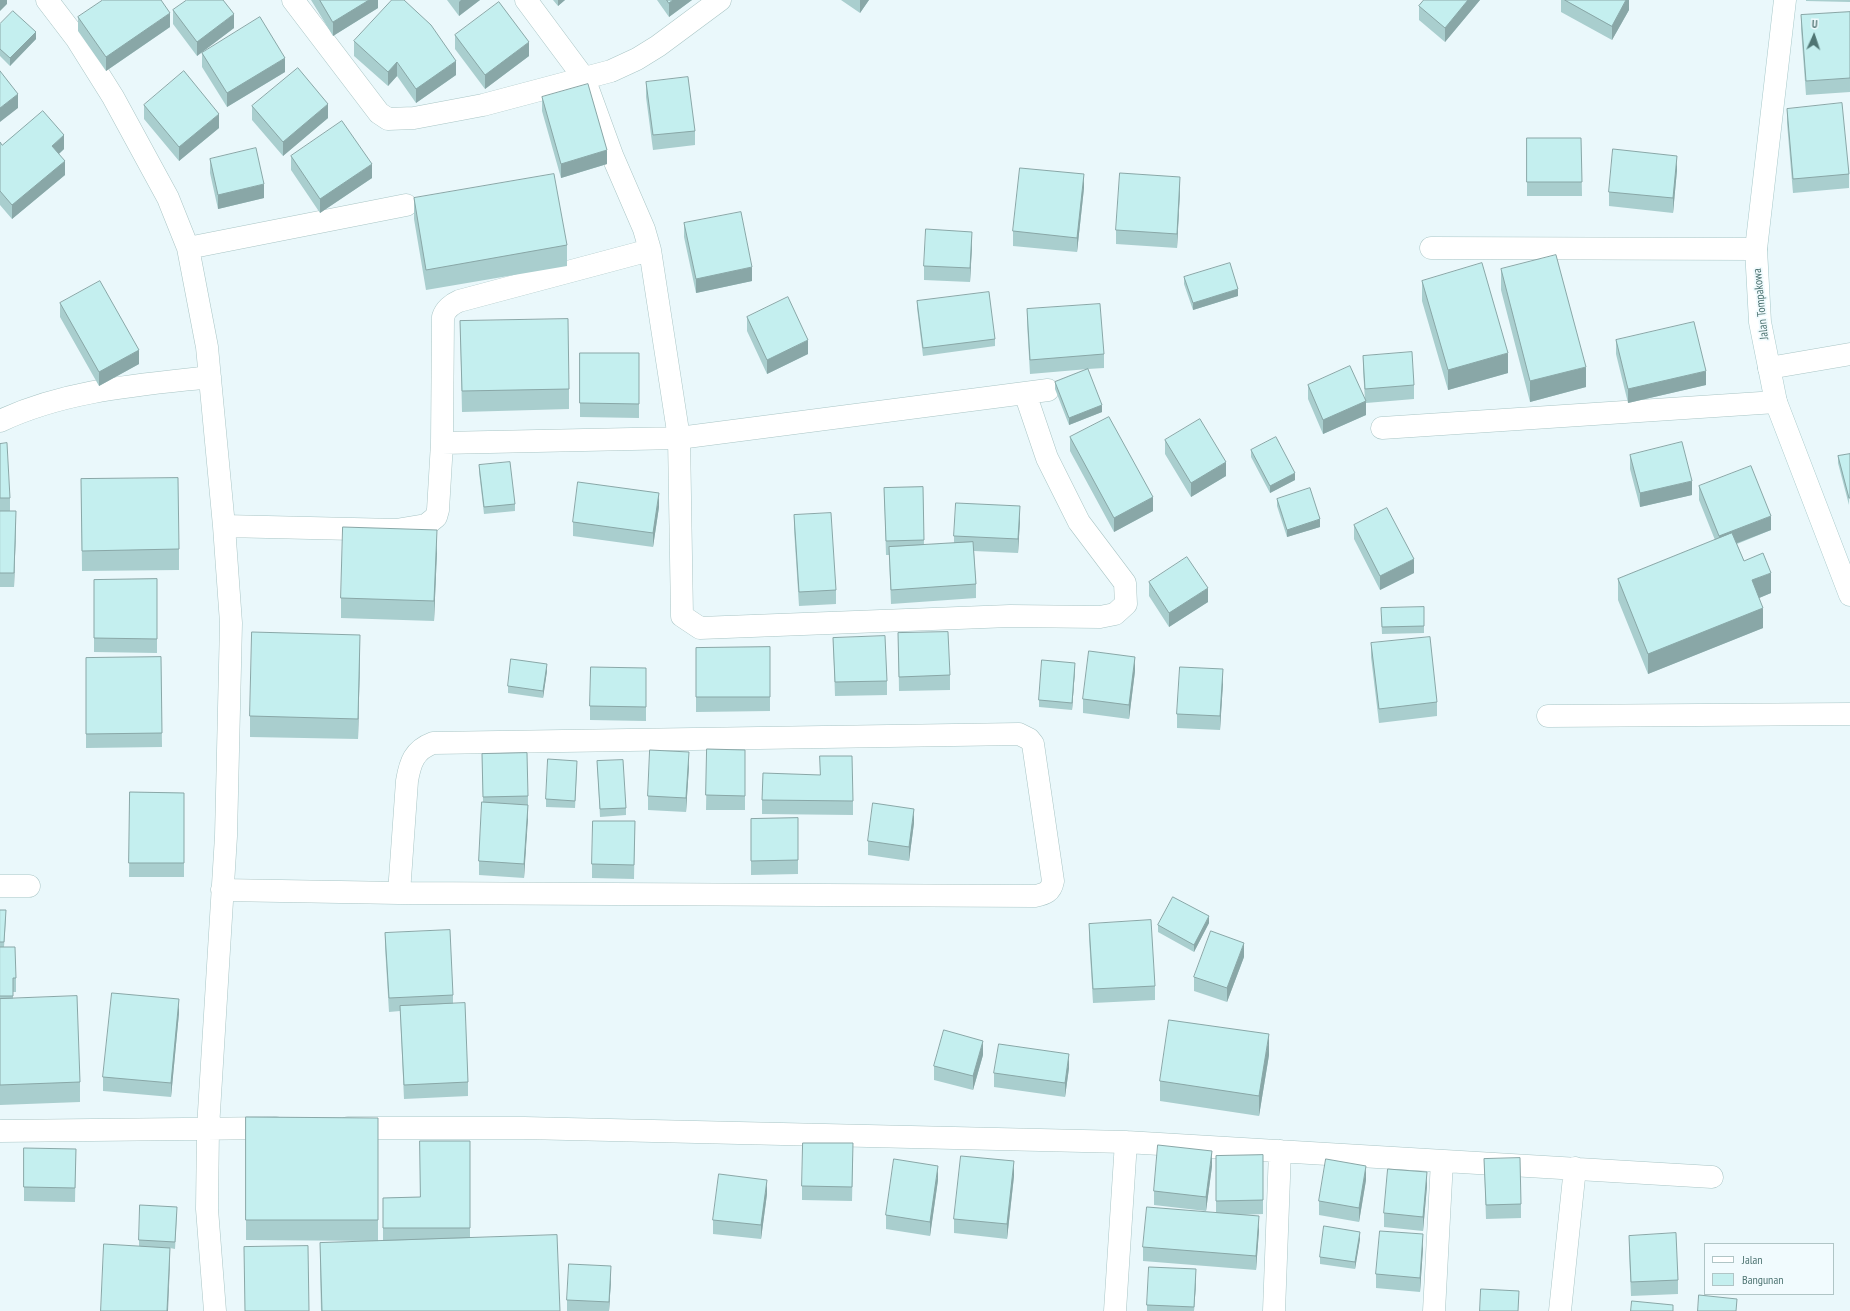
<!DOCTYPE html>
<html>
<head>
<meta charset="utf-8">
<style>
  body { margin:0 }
  #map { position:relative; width:1850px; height:1311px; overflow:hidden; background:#eaf8fb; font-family:"PT Sans Narrow",sans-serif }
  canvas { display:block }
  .legend { position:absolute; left:1704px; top:1243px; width:130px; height:52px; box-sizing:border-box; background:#f1fbfe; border:1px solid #b0c5c6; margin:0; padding:5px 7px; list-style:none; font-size:12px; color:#4f7573 }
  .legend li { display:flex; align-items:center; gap:8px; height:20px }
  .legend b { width:20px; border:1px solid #b0c5c6 }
  .north { position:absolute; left:1794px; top:16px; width:40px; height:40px; -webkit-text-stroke:3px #f1fbfe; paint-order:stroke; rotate:3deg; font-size:11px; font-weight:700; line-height:16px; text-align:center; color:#4f7573 }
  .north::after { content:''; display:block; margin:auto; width:14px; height:18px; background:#4f7573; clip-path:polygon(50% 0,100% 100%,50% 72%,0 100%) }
</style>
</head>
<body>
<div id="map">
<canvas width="1850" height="1311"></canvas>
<ul class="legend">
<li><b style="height:5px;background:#fff"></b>Jalan</li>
<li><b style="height:11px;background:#c4efef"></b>Bangunan</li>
</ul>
<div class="north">U</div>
</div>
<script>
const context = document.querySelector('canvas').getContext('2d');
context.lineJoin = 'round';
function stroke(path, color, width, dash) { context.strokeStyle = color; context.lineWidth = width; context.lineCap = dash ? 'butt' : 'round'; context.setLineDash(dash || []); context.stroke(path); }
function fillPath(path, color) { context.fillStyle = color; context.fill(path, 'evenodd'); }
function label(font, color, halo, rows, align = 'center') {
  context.font = font + ' "PT Sans Narrow",sans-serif'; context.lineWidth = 3.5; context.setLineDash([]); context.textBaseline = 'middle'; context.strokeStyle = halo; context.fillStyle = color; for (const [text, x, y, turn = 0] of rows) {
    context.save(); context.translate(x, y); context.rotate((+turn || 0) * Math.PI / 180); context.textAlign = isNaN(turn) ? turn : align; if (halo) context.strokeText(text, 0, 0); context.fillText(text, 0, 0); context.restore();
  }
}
const street = new Path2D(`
  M47,0l29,38 37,59 55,101 20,50 19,99 17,179 7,97 -5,213 -18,292 -1,81 8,102
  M293,0l86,113 9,6 26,-1 69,-13 128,-34 26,-12 21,-13 62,-46
  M188,248l218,-43
  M1431,248l325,1
  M650,250l29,188 3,178 18,12 310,-12 90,1 15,-3 11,-10 -1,-21 -46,-61 -32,-64 -22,-65
  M1769,368l81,-14
  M0,421c66,-31 138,-36 210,-44
  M1382,428l394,-26
  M442,443l1,-126c2,-7 9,-13 16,-16l191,-51 -6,-21 -32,-74 -28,-77 -58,-78
  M224,526l172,4 30,-5 10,-8 2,-7 4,-67 237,-5 369,-48
  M1548,716l302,-2
  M0,886h29
  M222,890l177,3 636,3c10,-2 16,-4 18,-15l-20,-137 -4,-5 -10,-5 -586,9c-19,7 -23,20 -26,38l-8,112
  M348,1128h176l602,14 586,35
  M0,1131l276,-3
  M1115,1311l11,-169
  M1274,1311l6,-160
  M1434,1311l8,-150
  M1560,1311l15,-143`);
const secondary = new Path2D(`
  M1785,0l-29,249 4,73 16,80 74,193`);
const wall = new Path2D(`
  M311,0h67v8l-45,28z
  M447,0h33l-21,16z
  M553,0h12l-7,6z
  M657,0h35l-23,17z
  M841,0h28l-9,13z
  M1424,0h56l-35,42 -26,-22v-14z
  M1561,0h68v10l-17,30 -51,-28z
  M1806,0h44v2l-44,-1z
  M173,10l61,18 -37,28 -24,-32z
  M1850,12v80l-44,3 -5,-66v-14z
  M78,17l92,10 -64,44 -28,-40z
  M0,24l36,15 -26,27 -10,-10z
  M455,35l74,21 -44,33 -30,-40z
  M354,41l102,34 -40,28 -19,-27 -9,10 -34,-30z
  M202,53l83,19 -58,35 -25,-40z
  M646,82l49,49v14l-42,5 -7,-53z
  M542,97l65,67 -46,14 -19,-67z
  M144,105l75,23 -40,33 -35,-42z
  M252,106l76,12 -45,38 -31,-36z
  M1787,109l62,65v14l-56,5 -6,-70z
  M1527,138h54l1,58h-55z
  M0,142l2,3 62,4 -5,5 6,21 -53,44 -12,-14z
  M291,156l81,22 -52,35 -29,-43z
  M210,159l54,39 -46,11 -8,-36z
  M1677,170l-4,43 -64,-7v-14z
  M1084,188l-7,64 -64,-6v-15z
  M1180,191l-3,57 -61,-4v-14z
  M414,198l153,47v21l-141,24 -12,-71z
  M684,223l68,58 -56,12 -12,-56z
  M972,246l-2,36 -46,-2v-14z
  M1501,269l85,118 -56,15 -29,-112z
  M1184,277l54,19 -45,14 -9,-26z
  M1422,281l86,92 -60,17 -26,-89z
  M917,301l78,38v7l-72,10 -6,-48z
  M60,303l79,61 -40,22 -39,-69z
  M1027,309l77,45v14l-16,1 14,43 -33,13 -14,-36v-7l33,-13 -58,5 -3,-51z
  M747,317l61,37 -41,20 -20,-43z
  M460,321l109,68v20l-107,3z
  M1616,340l90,45 -78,18 -12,-49z
  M639,353v65l-59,-1v-14z
  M1363,356l51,29v14l-48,4v12l-43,19 -15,-35v-14l57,15 -2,-30z
  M1070,437l83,74 -39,21 -44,-81z
  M1165,440l61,36 -35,21 -26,-43z
  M0,444l10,54v13l6,14 -2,62h-14z
  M1251,450l44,30 -25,13 -19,-36z
  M1850,454l-1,51 -11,-42v-7z
  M1630,455l62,40 -52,12 -10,-38z
  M479,465l36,39v7l-31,3 -5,-42z
  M81,479l98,70v21l-97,1z
  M1699,486l72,44 -34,14 7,17 27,32 -12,5 4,30 -115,46 -30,-74v-21l97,-39 -16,-40z
  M923,487l1,58 30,-2v-7l66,-16 -2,33 -44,-2 2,33v14l-85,6 -2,-49h-3l-2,-67z
  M1277,499l43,28 -33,10 -10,-31z
  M659,507l-6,40 -80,-11v-14z
  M794,515l42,75v14l-37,2 -5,-77z
  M1354,525l60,48 -34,17 -26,-51z
  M437,551l-3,70 -93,-3v-20z
  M157,579v74l-63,-1v-72z
  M1149,582l59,20 -39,25 -20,-31z
  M1424,607v26l-42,1 -1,-19z
  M898,633l52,42v15l-51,1z
  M833,638l54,43v14l-52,1z
  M1371,643l66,59v14l-58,7 -8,-66z
  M770,647v64l-74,1v-64z
  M360,656l-2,83 -108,-2v-21z
  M161,657l1,90 -76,1v-90z
  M646,668v53l-56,-1v-14z
  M1075,670l-3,40 -33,-3v-7z
  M547,671l-4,27 -35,-5v-7z
  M1135,671l-6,48 -46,-6v-14z
  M1223,683l-3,47 -43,-2v-14z
  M707,749l38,1v60h-39z
  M482,754l46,42v14l-4,68 -45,-3v-14l4,-59z
  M597,761l29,47v7l-26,2z
  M689,766l-3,46 -38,-2v-14z
  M577,768l-2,40 -29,-1v-8z
  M820,775l33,26v14l-91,-1v-14z
  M130,792l54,1v84h-55z
  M798,818v56l-47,1v-56z
  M635,821l-1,58 -42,-1v-14z
  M914,823l-5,38 -41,-6v-14z
  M0,910l6,8 -2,29 12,31v14h-3v7l67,83v20l-80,3z
  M1209,923l-15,29 -36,-20v-7z
  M1089,924l66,62v14l-62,3 -4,-65z
  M385,933l68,62v8l15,79v14l-64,3 -4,-88 -11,1 -4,-65z
  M1244,957l-17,45 -33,-11v-14z
  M179,1013l-8,84 -68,-6v-14z
  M983,1055l-10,35 -39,-10v-14z
  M1269,1055l-10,61 -99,-15v-20z
  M1069,1068l-4,29 -71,-10v-14z
  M246,1117l132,1v123l-132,-1z
  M470,1141v97l90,73h-239l-1,-42v-26l63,-2v-43l37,-1z
  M76,1149l-1,53 -51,-1v-14z
  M1263,1155v59l-23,1 19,15 -3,40 -113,-9v-14l73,-34v-57z
  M853,1157l-1,44 -50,-1v-14z
  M1484,1159l37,45v14l-35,1z
  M1212,1166l-6,45 -52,-6v-14z
  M1014,1176l-7,63 -53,-6v-14z
  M938,1180l-8,56 -44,-7v-14z
  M1366,1180l-7,42 -40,-7v-14z
  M1427,1186l-4,45 -39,-4v-14z
  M767,1194l-6,45 -48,-5v-14z
  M177,1214l-2,35 -5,-1v14l-31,-16v-6z
  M1629,1236l49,44v14l-47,2 -2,-46z
  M1360,1239l-5,30 -35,-5v-7z
  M1423,1248l-3,44 -44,-4v-14z
  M611,1280l-2,31h-42v-11z
  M1196,1283l-2,28h-47v-6z`);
const shadedWall = new Path2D(`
  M0,0h7v4l-7,7z
  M369,0h9v8l-45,28v-14z
  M461,0h19l-21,16v-14z
  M558,0h7l-7,6z
  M673,0h19l-23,17v-14z
  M860,0h9l-9,13z
  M1468,0h12l-35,42v-14z
  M1626,0h3v10l-17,30v-14z
  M170,13v14l-64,44v-14z
  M234,14v14l-37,28v-14z
  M36,32v7l-26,27v-8z
  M529,42v14l-44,33v-14z
  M285,58v14l-58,35v-14z
  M456,61v14l-40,28v-14z
  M397,62v14l-9,10v-14z
  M18,94v14l-18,14v-14z
  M328,104v14l-45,38v-14z
  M219,114v14l-40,33v-14z
  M64,135v14l-12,11v-14z
  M607,150v14l-46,14v-14z
  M1677,156v14l-4,43v-15z
  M65,161v14l-53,44v-14z
  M372,164v14l-52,35v-14z
  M1084,174v14l-7,64v-14z
  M1180,177v14l-3,57v-14z
  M264,184v14l-46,11v-14z
  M972,232v14l-2,36v-14z
  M752,267v14l-56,12v-14z
  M1238,289v7l-45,14v-7z
  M808,340v14l-41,20v-14z
  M139,350v14l-40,22v-14z
  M1508,353v20l-60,17v-20z
  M1586,367v20l-56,15v-21z
  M1706,371v14l-78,18v-14z
  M1366,401v14l-43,19v-14z
  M1102,405v7l-33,13v-7z
  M1226,462v14l-35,21v-14z
  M1295,473v7l-25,13v-7z
  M1692,481v14l-52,12v-14z
  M659,493v14l-6,40v-14z
  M1153,497v14l-39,21v-14z
  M1020,506v14l-2,33v-14z
  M16,511v14l-2,62v-14z
  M1771,516v14l-52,20v-14z
  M1320,519v8l-33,10v-7z
  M437,530v21l-3,70v-20z
  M1414,559v14l-34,17v-14z
  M1771,573v20l-19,8v-21z
  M1208,588v14l-39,25v-14z
  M1763,608v20l-115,46v-20z
  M360,635v21l-2,83v-20z
  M1135,657v14l-6,48v-14z
  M1075,663v7l-3,40v-7z
  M547,664v7l-4,27v-7z
  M1223,669v14l-3,47v-14z
  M689,752v14l-3,46v-14z
  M528,805v14l-4,59v-14z
  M914,809v14l-5,38v-14z
  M1209,916v7l-15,29v-7z
  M1244,943v14l-17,45v-14z
  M179,999v14l-8,84v-14z
  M1269,1034v21l-10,61v-20z
  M983,1041v14l-10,35v-14z
  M1069,1054v14l-4,29v-14z
  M1212,1151v15l-6,45v-14z
  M1014,1161v15l-7,63v-15z
  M938,1166v14l-8,56v-14z
  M1366,1166v14l-7,42v-14z
  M1427,1172v14l-4,45v-14z
  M767,1180v14l-6,45v-14z
  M1259,1216v14l-3,40v-14z
  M1360,1232v7l-5,30v-7z
  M1423,1234v14l-3,44v-14z
  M170,1248v14l-2,49h-1z
  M611,1266v14l-2,31v-9z
  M1196,1269v14l-2,28z`);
const building = new Path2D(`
  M103,0h58l9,13 -64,44 -28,-40z
  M187,0h36l11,14 -37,28 -24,-32z
  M320,0h49l-36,22z
  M392,0h12l27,25 25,36 -40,28 -19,-27 -9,10 -34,-31z
  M667,0h6l-4,3z
  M1424,0h44l-23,28 -26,-22z
  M1565,0h61l-14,26z
  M499,2l30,40 -44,33 -30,-40z
  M13,11l23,21 -26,26 -10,-9v-25z
  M1850,12v66l-44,3 -5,-66z
  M260,17l25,41 -58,35 -25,-40z
  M298,68l30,36 -45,38 -31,-36z
  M0,71l18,23 -18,14z
  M184,71l35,43 -40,33 -35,-42z
  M688,77l7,54 -42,4 -7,-53z
  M588,84l19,66 -46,14 -19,-67z
  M1842,103l7,71 -56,5 -6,-70z
  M43,111l21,24 -12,11 13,15 -53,44 -12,-14v-49l2,3z
  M342,121l30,43 -52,35 -29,-43z
  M1527,138h54l1,44h-55z
  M256,148l8,36 -46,11 -8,-36z
  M1613,149l64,7 -4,42 -64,-6z
  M1020,168l64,6 -7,64 -64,-7z
  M1120,173l60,4 -3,57 -61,-4z
  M554,174l13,71 -141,25 -12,-72z
  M741,212l11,55 -56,12 -12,-56z
  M926,229l46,3 -2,36 -46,-2z
  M1556,255l30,112 -56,14 -29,-112z
  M1230,263l8,26 -45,14 -9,-26z
  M1482,263l26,90 -60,17 -26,-89z
  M100,281l39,69 -40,22 -39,-69z
  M989,292l6,47 -72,9 -6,-47z
  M788,297l20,43 -41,20 -20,-43z
  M1100,304l4,50 -74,6 -3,-51z
  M568,319l1,70 -107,2 -2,-70z
  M1694,322l12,49 -78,18 -12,-49z
  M1412,352l2,33 -49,4 -2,-33z
  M580,353h59v51l-59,-1z
  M1350,366l16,35 -43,19 -15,-35z
  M1088,369l14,36 -33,13 -14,-36z
  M1109,417l44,80 -39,21 -44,-81z
  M1200,419l26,43 -35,21 -26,-43z
  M1276,437l19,36 -25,13 -19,-36z
  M1682,442l10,39 -52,12 -10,-38z
  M7,443l3,55h-10v-54z
  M1850,454v44h-1l-11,-42z
  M510,462l5,42 -31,3 -5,-42z
  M1751,466l20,50 -52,20 -20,-50z
  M178,478l1,71 -97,2 -1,-72z
  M578,482l81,11 -6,40 -80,-11z
  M923,487l1,53 -38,1 -2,-53z
  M1310,488l10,31 -33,11 -10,-31z
  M956,503l64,3 -2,33 -64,-3z
  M1387,508l27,51 -34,17 -26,-51z
  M0,511h16l-2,62h-14z
  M831,513l5,77 -37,2 -5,-77z
  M343,527l94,3 -3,71 -93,-3z
  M1732,533l12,28 19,-8 8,20 -19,7 11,28 -115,46 -30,-75z
  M973,542l3,42 -85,6 -2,-43z
  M1187,557l21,31 -39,25 -20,-31z
  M157,579v60l-63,-1v-58z
  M1424,607v19l-42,1 -1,-19z
  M252,632l108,3 -2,84 -108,-3z
  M948,632l2,43 -51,2 -1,-44z
  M885,636l2,45 -52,1 -2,-44z
  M1430,637l7,65 -58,7 -8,-66z
  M770,647v50h-74v-49z
  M1089,651l46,6 -6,48 -46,-6z
  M161,657l1,76 -76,1v-76z
  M511,659l36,5 -4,27 -35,-5z
  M1042,660l33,3 -3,40 -33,-3z
  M591,667l55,1v39l-56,-1z
  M1180,667l43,2 -3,47 -43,-2z
  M707,749l38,1v46l-39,-1z
  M650,750l39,2 -3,46 -38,-2z
  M527,753l1,43 -45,1 -1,-43z
  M820,756h32l1,45 -91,-1 1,-27 57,2z
  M548,759l29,2 -2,40 -29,-2z
  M623,760l3,48 -26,1 -3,-48z
  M130,792l54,1v70h-55z
  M482,802l46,3 -4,59 -45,-3z
  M873,803l41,6 -5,38 -41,-6z
  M798,818v42l-47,1v-42z
  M593,821h42l-1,44 -42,-1z
  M1173,897l36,19 -15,29 -36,-20z
  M0,910h6l-2,32h-4z
  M1151,920l4,66 -62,3 -4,-65z
  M450,930l3,65 -64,3 -4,-65z
  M1211,931l33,12 -17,45 -33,-11z
  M0,947h15l1,31h-3v18h-13z
  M112,993l67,6 -8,84 -68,-6z
  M77,996l3,86 -80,3v-86z
  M465,1003l3,79 -64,3 -4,-79z
  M1169,1020l100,14 -10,62 -99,-15z
  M944,1030l39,11 -10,35 -39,-10z
  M999,1044l70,10 -4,29 -71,-10z
  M246,1117l132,1v102h-132z
  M420,1141h50v87h-87v-30l37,-1z
  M803,1143h50l-1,44 -50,-1z
  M1158,1145l54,6 -6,46 -52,-6z
  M24,1148l52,1 -1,39 -51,-1z
  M1263,1155v45l-47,1v-45z
  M961,1156l53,5 -7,63 -53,-5z
  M1520,1158l1,46 -35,1 -2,-46z
  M894,1159l44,7 -8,56 -44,-7z
  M1326,1159l40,7 -7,42 -40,-7z
  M1388,1169l39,3 -4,45 -39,-4z
  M719,1174l48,6 -6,45 -48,-5z
  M140,1205l37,2 -2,35 -36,-2z
  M1147,1207l112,9 -3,40 -113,-9z
  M1324,1226l36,6 -5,30 -35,-5z
  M1380,1231l43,3 -3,44 -44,-4z
  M1676,1233l2,47 -47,2 -2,-46z
  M557,1235l3,76h-238l-2,-68z
  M104,1244l66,4 -3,63h-66z
  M308,1246l1,65h-64l-1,-64z
  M569,1264l42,2 -2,36 -42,-2z
  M1149,1267l47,2 -2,38 -47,-2z
  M1481,1289l38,2 -1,20h-38z
  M1699,1295l38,4 -1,12h-38z
  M1632,1301l41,4v6h-42z`);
const streetNames = [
  ["Jalan Tompakowa",1761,304,-96]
];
stroke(street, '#a9c5c5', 23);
stroke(secondary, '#a7c8c9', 23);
stroke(street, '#fff', 22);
stroke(secondary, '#fff', 22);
fillPath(wall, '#a9cece');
fillPath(shadedWall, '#89a7a7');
fillPath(building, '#c4efef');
stroke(building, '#89a7a7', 1);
label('12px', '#4f7573', '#f1fbfe', streetNames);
</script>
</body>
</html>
